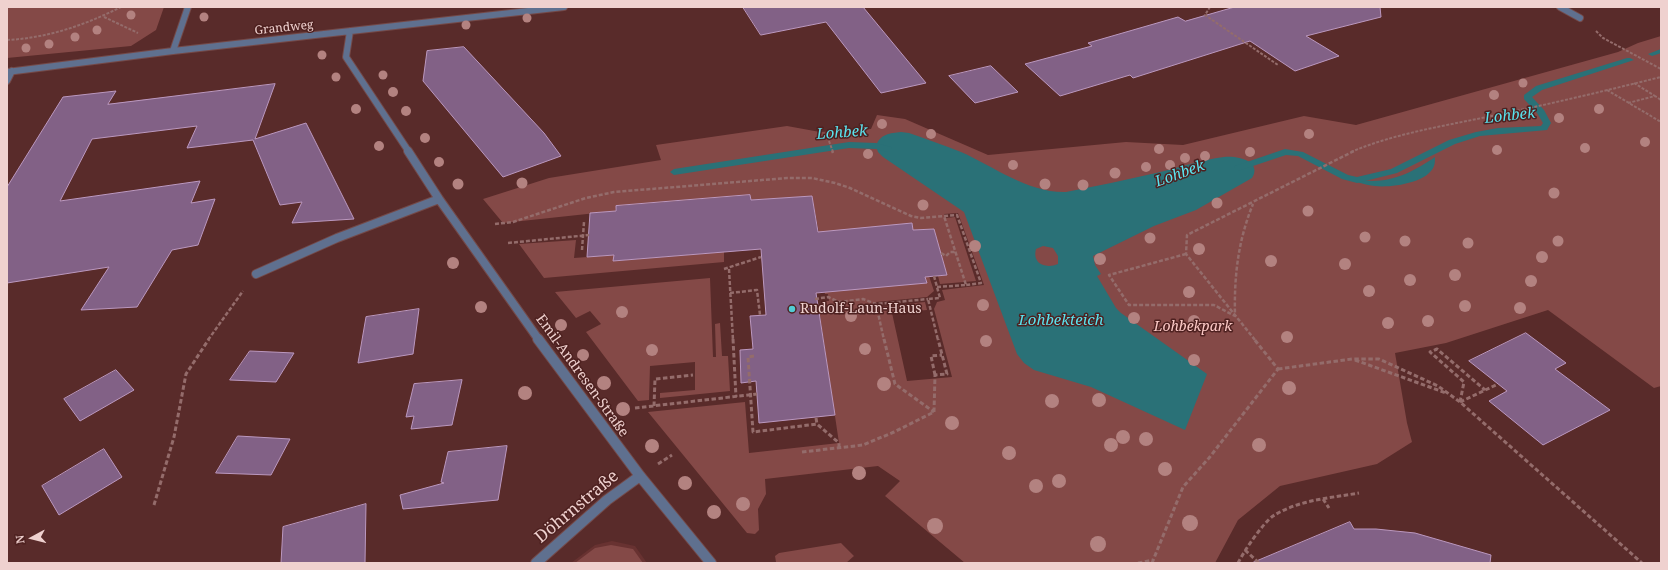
<!DOCTYPE html>
<html>
<head>
<meta charset="utf-8">
<style>
  body { margin:0 }
  #map { position:relative; width:1668px; height:570px; overflow:hidden; background:#592b2a; font-family:"Noto Serif",serif }
  canvas { display:block }
  .frame { position:absolute; inset:0; border:8px solid #efd1cf; pointer-events:none }
  .north { position:absolute; left:12px; top:518px; width:40px; height:40px; -webkit-text-stroke:3px #4e2120; paint-order:stroke; rotate:263deg; font-size:11px; font-weight:700; line-height:16px; text-align:center; color:#efd1cf }
  .north::after { content:''; display:block; margin:auto; width:14px; height:18px; background:#efd1cf; clip-path:polygon(50% 0,100% 100%,50% 72%,0 100%) }
</style>
</head>
<body>
<div id="map">
<canvas width="1668" height="570"></canvas>
<div class="frame"></div>
<div class="north">N</div>
</div>
<script>
const context = document.querySelector('canvas').getContext('2d');
context.lineJoin = 'round';
function fillPath(path, color) { context.fillStyle = color; context.fill(path, 'evenodd'); }
function stroke(path, color, width, dash) { context.strokeStyle = color; context.lineWidth = width; context.lineCap = dash ? 'butt' : 'round'; context.setLineDash(dash || []); context.stroke(path); }
function label(font, color, halo, rows, align = 'center') {
  context.font = font + ' "Noto Serif",serif'; context.lineWidth = 3; context.setLineDash([]); context.textBaseline = 'middle'; context.strokeStyle = halo; context.fillStyle = color; for (const [text, x, y, turn = 0] of rows) {
    context.save(); context.translate(x, y); context.rotate((+turn || 0) * Math.PI / 180); context.textAlign = isNaN(turn) ? turn : align; if (halo) context.strokeText(text, 0, 0); context.fillText(text, 0, 0); context.restore();
  }
}
const built = new Path2D(`
  M612,541l23,5 12,17h-76l24,-18z`);
const green = new Path2D(`
  M7,7h157l-8,23 -25,16 -124,12z
  M1661,36v350l-7,2 -106,-78 -102,33 -51,10 12,70 5,19 -35,22 -97,22 -42,34 -23,43h-250l-80,-67 15,-15 -22,-15 -113,13 1,15 -8,15 1,21 -4,4 -8,-1 -99,-121 97,-10 4,51 90,-10 -20,-134 8,-1 -1,-7h3l-1,-7h-3l-2,-8 104,-3 -2,-6 4,-1 5,15 -7,6 -51,5 1,5 48,-5 2,8 -35,3 15,68 45,-4 -18,-68 3,-7 8,-2 -3,-10 42,-5 -26,-72 -14,1 2,4 9,-1 21,64 -36,3 -2,-8 9,-1 -13,-46 -21,1 -1,-7 -92,15 -8,-42 -61,4 -1,-5 -134,11 -1,5 -112,12 -20,-24 66,-21 112,-18 -5,-15 131,-19 33,6 51,-3 6,-14 28,4 83,36 138,-13 57,3 121,-29 52,9 262,-73 20,-9z
  M576,240l-2,18 40,-3v6l110,-9v10l-180,16 -25,-34z
  M710,278l3,79h3l-1,-33 5,-1 2,33h6l2,35 -70,7v-5l35,-3v-28l-45,4 -1,34 -11,1 -52,-69 15,-8 -11,-13 -14,7 -21,-26z
  M841,543l13,13 -8,7 -70,-1 -1,-6 4,-3z
  M611,545l22,4 10,14h-68l20,-15z`);
const water = new Path2D(`
  M901,132l8,1c17,6 35,12 52,19 34,15 67,41 105,40 30,-6 60,-12 90,-19 22,-5 45,-13 68,-16 12,-2 39,4 28,21l-56,32 -42,16 -61,30 2,9 6,9 -4,2 19,32 5,5 86,61 -22,56 -94,-43 -57,-17 -10,-7 -7,-9 -53,-142 -81,-55 -5,-5 -2,-6c4,-12 14,-13 25,-14zM1043,246l10,2 5,8v8c-12,5 -26,0 -22,-15z
  M1435,157c0,2 0,7 -1,9 -6,17 -44,22 -59,20 -11,-1 -21,-5 -30,-9 9,1 18,4 27,4 24,0 44,-11 63,-24z`);
const stream = new Path2D(`
  M1661,49v4l-9,3 -4,-2z
  M1627,58h3l4,2 -92,30 -10,7 12,13 7,13 -4,7 -67,6 -25,8 -58,29 -40,10 -15,-4 -44,-23 -12,-1 -48,16 -4,-3 1,-2 50,-17 18,3 45,23 9,2 34,-8 58,-29 27,-8 22,-4 43,-2 2,-3 -6,-10 -13,-14v-4l12,-9z
  M849,142l27,1 15,4 1,2 -4,3 -12,-3 -27,-1 -175,27 -4,-3 4,-3z`);
const building = new Path2D(`
  M743,7h120l63,76 -45,10 -55,-71 -65,13z
  M1235,7h145l1,10 -75,19 33,20 -44,15 -45,-30 -117,37 -3,-3 -70,21 -35,-32 67,-18 -4,-3 90,-26 7,4z
  M464,47l80,86 17,23 -58,21 -80,-96 4,-30z
  M991,66l27,26 -43,11 -26,-27z
  M275,84l-20,55 51,-16 48,96 -62,4 10,-21 -22,3 -27,-65 -66,8 10,-22 -105,13 -32,62 140,-20 -9,22 24,-4 -17,46 -26,5 -35,57 -56,3 28,-43 -102,16v-96l56,-90 53,-6 -8,13z
  M750,195l1,5 61,-4 6,36 94,-9 1,7 21,-1 13,46 -22,2 2,6 -111,10 19,122 -76,8 -3,-42 -15,2 -1,-33 13,-1 -3,-33 16,-1 -5,-66 -148,12 1,-6 -27,2 3,-44 26,-2v-5z
  M419,309l-6,45 -55,9 8,-46z
  M1526,333l40,30 -11,6 55,41 -67,35 -54,-44 18,-10 -38,-30z
  M250,351l44,2 -18,29 -46,-2z
  M116,370l18,20 -54,31 -16,-22z
  M462,380l-10,45 -41,4 3,-13 -8,1 8,-33z
  M238,436l52,3 -19,36 -55,-2z
  M507,446l-9,54 -95,9 -3,-14 44,-12 -3,-1 7,-30z
  M104,449l18,28 -63,38 -17,-29z
  M366,504l-1,59h-84l2,-36z
  M1350,522l4,7h22l39,4 76,22 -1,8h-238z`);
const pathFar2 = new Path2D(`
  M1210,7l-5,8 73,50
  M104,17l34,16
  M1596,31l7,7 58,31
  M7,40c41,-2 78,-15 114,-33
  M1634,83l21,13
  M1607,90l54,32
  M1628,103l27,-7 6,4
  M829,141l4,11
  M1351,152c47,-20 100,-27 150,-38 54,-11 107,-24 160,-37`);
const pathFar1 = new Path2D(`
  M832,151l1,2
  M495,224l18,-2 73,-24 28,-6 173,-14h25l23,5 15,5 61,28 10,2 36,-3 24,68 -15,2
  M508,243l81,-8
  M582,250l2,-28
  M941,253l5,3 4,-4h6
  M1186,254l-77,21 20,30h85l21,11c-1,-40 3,-75 18,-112
  M724,269l37,-12
  M729,269l4,71
  M934,276l6,22 -12,1 10,41
  M937,287l29,-2 -22,-69
  M730,293l27,-3 3,25
  M815,299l13,-2 11,5 24,-3 13,5 52,-5
  M876,304l8,36
  M208,340l35,-49
  M1255,340l-69,-86 1,-19 167,-84`);
const path = new Path2D(`
  M733,339l3,58
  M884,339l11,45 39,28
  M754,356l-6,1 5,75 64,-8 22,19v4
  M1355,360l91,33
  M1278,369l74,-10h27l59,27 22,16 182,161
  M935,375l-4,-19 11,-1
  M1460,402l4,-20 -34,-30 7,-3 48,41
  M1460,402l38,-18
  M654,406l1,-27 38,-4
  M635,408l122,-14
  M934,412l1,-37 12,-1 -9,-35
  M816,418l1,6
  M802,452l61,-7 31,-13 40,-20
  M658,464l14,-9
  M1323,499l6,9
  M154,505l20,-68 12,-63 23,-35
  M1245,550l14,13
  M1138,563l15,-3
  M1152,563l31,-76 26,-29 69,-89 -24,-30
  M1238,563c6,-12 25,-40 35,-47 25,-16 57,-18 86,-23`);
const streetFar2 = new Path2D(`
  M1560,7l20,11
  M350,31l-4,26 63,95
  M173,51l15,-44
  M7,72l166,-21 391,-44
  M7,81l5,-10`);
const streetFar1 = new Path2D(`
  M408,151l31,48 100,141
  M256,274l81,-36 102,-39`);
const street = new Path2D(`
  M538,339l102,137 71,87
  M536,563l71,-63 33,-24`);
const trees = [
  [131,15,4.5],
  [204,17,4.5],
  [527,18,4.5],
  [466,25,4.5],
  [97,30,4.5],
  [75,37,4.5],
  [49,44,4.5],
  [26,48,4.5],
  [322,55,4.5],
  [383,75,4.5],
  [336,77,4.5],
  [1523,83,4.5],
  [393,92,5],
  [1494,95,5],
  [356,109,5],
  [1599,109,5],
  [406,111,5],
  [1559,118,5],
  [882,124,5],
  [931,134,5],
  [1309,134,5],
  [425,138,5],
  [1645,142,5],
  [379,146,5],
  [1585,148,5],
  [1159,149,5],
  [1497,150,5],
  [1250,152,5],
  [868,154,5],
  [1205,156,5],
  [1185,158,5],
  [439,162,5],
  [1013,165,5],
  [1170,165,5],
  [1146,167,5],
  [1115,173,5.5],
  [522,183,5.5],
  [458,184,5.5],
  [1045,184,5.5],
  [1083,185,5.5],
  [1554,193,5.5],
  [1217,203,5.5],
  [923,205,5.5],
  [1308,211,5.5],
  [1365,237,5.5],
  [1150,238,5.5],
  [1405,241,5.5],
  [1558,241,5.5],
  [1468,243,5.5],
  [975,246,6],
  [1199,249,6],
  [1542,257,6],
  [1100,259,6],
  [1271,261,6],
  [453,263,6],
  [1345,264,6],
  [1455,275,6],
  [1410,280,6],
  [1531,281,6],
  [1369,291,6],
  [1189,292,6],
  [983,305,6],
  [1465,306,6],
  [481,307,6],
  [1520,308,6],
  [622,312,6],
  [851,316,6],
  [1134,318,6],
  [1194,321,6],
  [1428,321,6],
  [1388,323,6],
  [561,325,6],
  [1287,337,6],
  [986,341,6],
  [865,349,6],
  [652,350,6],
  [583,355,6],
  [1194,360,6],
  [604,383,7],
  [884,384,7],
  [1289,388,7],
  [525,393,7],
  [1099,400,7],
  [1052,401,7],
  [623,409,7],
  [952,423,7],
  [1123,437,7],
  [1146,439,7],
  [1111,445,7],
  [1259,445,7],
  [652,446,7],
  [1009,453,7],
  [1165,469,7],
  [859,473,7],
  [1059,481,7],
  [685,483,7],
  [1036,486,7],
  [743,504,7],
  [714,512,7],
  [1190,523,8],
  [935,526,8],
  [1098,544,8]
];
const markers = [
  [792,309,4,"#52ccd5"]
];
const farStreetnames = [
  ["Grandweg",284,28,-6]
];
const poiNames = [
  ["Rudolf-Laun-Haus",800,309]
];
const parkNames = [
  ["Lohbekpark",1193,327]
];
const streetNames = [
  ["Emil-Andresen-Straße",582,376,54]
];
const waterNames = [
  ["Lohbek",1510,116,-6],
  ["Lohbek",842,133,-4],
  ["Lohbek",1180,174,-20],
  ["Lohbekteich",1061,321]
];
const nearStreetnames = [
  ["Döhrnstraße",577,507,-40]
];
fillPath(built, '#683231');
fillPath(green, '#844947');
fillPath(water, '#2a7177');
fillPath(stream, '#2a7177');
fillPath(building, '#826186');
stroke(building, '#bb98bf', 1);
stroke(streetFar2, '#744948', 8);
stroke(streetFar1, '#744948', 10);
stroke(street, '#744948', 12);
stroke(pathFar2, '#946c6b', 2, [3, 1.5]);
stroke(pathFar1, '#946c6b', 2.5, [4, 2]);
stroke(path, '#946c6b', 3, [4.5, 2.5]);
stroke(streetFar2, '#5f708f', 6);
stroke(streetFar1, '#5f708f', 8);
stroke(street, '#5f708f', 10);
context.fillStyle = '#b38280';
for (const [x, y, r] of trees) { context.beginPath(); context.arc(x, y, r, 0, 2 * Math.PI); context.fill(); }
for (const [x, y, r, color] of markers) { const dot = new Path2D(); dot.arc(x, y, r, 0, 2 * Math.PI); context.fillStyle = color; context.fill(dot); stroke(dot, '#4e2120', 1.5); }
label('12px', '#efd1cf', '#4e2120', farStreetnames);
label('14px', '#efd1cf', '#4e2120', poiNames, 'left');
label('italic 14px', '#fcc9c6', '#4e2120', parkNames);
label('14px', '#efd1cf', '#4e2120', streetNames);
label('italic 15px', '#5ae3ee', '#4e2120', waterNames);
label('17px', '#efd1cf', '#4e2120', nearStreetnames);
</script>
</body>
</html>
